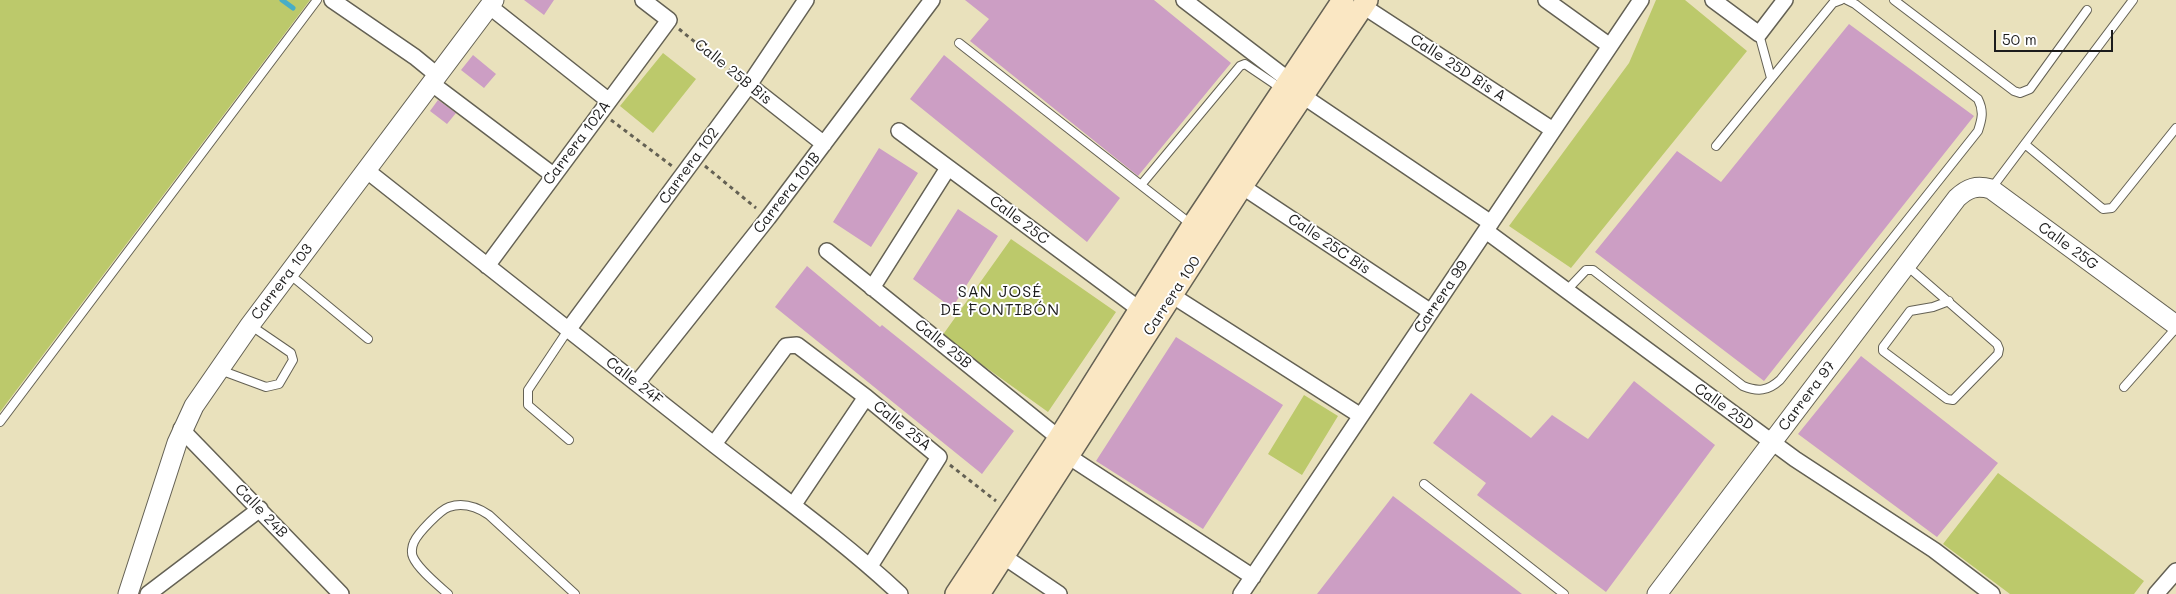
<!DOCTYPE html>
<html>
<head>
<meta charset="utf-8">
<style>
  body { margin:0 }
  #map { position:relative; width:2176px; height:594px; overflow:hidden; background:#e9e1bc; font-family:Mali,sans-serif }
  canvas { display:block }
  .scale { position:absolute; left:1994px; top:30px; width:119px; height:22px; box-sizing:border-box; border:2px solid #1c1c1c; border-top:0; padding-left:6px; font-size:15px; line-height:18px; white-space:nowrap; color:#1c1c1c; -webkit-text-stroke:4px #fff; paint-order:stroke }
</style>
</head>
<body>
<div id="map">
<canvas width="2176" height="594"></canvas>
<div class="scale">50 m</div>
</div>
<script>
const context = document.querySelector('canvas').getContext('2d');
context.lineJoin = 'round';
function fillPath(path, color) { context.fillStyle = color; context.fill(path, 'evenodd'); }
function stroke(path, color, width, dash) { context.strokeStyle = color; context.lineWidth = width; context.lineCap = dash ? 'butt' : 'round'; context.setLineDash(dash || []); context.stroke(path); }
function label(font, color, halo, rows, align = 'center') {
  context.font = font + ' Mali,sans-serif'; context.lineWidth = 4; context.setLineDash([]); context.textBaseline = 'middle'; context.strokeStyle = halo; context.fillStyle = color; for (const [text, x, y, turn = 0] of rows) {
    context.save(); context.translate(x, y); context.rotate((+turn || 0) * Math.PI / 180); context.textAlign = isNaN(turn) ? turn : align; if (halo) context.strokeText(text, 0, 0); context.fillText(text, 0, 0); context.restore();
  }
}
const green = new Path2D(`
  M0,0h310l-310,412z
  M1656,0h29l62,51 -176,217 -62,-42 120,-163z
  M663,53l33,26 -43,54 -33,-27z
  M1011,239l105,73 -68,100 -106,-76z
  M1304,395l34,21 -36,59 -34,-21z
  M1998,473l146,108 -10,13h-124l-67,-50z`);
const stream = new Path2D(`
  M282,0l11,8`);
const building = new Path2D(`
  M524,0h30l-10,15z
  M965,0h189l77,63 -93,113 -168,-135 19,-22z
  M1849,24l125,92 -210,265 -169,-129 82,-101 44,31z
  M473,55l23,19 -12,14 -23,-18z
  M944,55l176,143 -33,44 -177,-143z
  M438,100l18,13 -9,11 -17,-13z
  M879,148l39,25 -47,74 -38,-25z
  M958,209l40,27 -46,72 -39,-29z
  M807,266l73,61 2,-2 132,106 -32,43 -207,-167z
  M1176,337l107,68 -80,124 -107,-68z
  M1861,356l137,107 -61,74 -139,-103z
  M1634,381l81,64 -109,147 -129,-97 9,-12 -53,-40 38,-50 60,45 21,-23 36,24z
  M1393,496l129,98h-205z`);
const path = new Path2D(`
  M679,29l59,48
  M611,120l61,46
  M705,166l51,42
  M950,465l46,36`);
const service = new Path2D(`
  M1894,0l120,91 6,2 10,-4 57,-79
  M1759,34l12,44
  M959,43l233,182
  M2026,145l77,64 9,-1 64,-80
  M1716,146l117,-143 8,-3
  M1141,185l99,-119 5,-2 37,25
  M1991,189l142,-189
  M1906,265l91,79 2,5 -1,5 -45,46 -6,-1 -64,-48v-4l27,-36 23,-4 16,-6
  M288,273l80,66
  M1567,290l19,-20h7l150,116c15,6 25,5 37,-6l198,-249c4,-12 6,-20 0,-32l-123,-95 -8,-4
  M568,330l-40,60v15l41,35
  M220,370l46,17 13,-3 14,-24 -2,-7 -41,-28
  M2124,387l52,-59
  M0,422l317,-422
  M1424,484l140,110
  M448,594c-10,-9 -30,-25 -35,-37 -2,-4 -1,-11 1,-15 4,-9 26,-32 35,-35 15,-5 28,0 40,8l86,79`);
const minor = new Path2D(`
  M332,0l83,57 22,18
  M1184,0l106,81
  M1546,0l64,46
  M1713,0l46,34 26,-34
  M489,6l120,95
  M1363,6l190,124
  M431,83l122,92
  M749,85l75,59
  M1303,96l188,127
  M899,131l240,178
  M366,170c115,91 231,182 346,273 64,50 129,96 188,151
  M1234,181l197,131
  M1486,231l309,228 139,91 58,44
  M827,251l232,187
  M487,266l182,-246 -26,-20
  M872,288l76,-120
  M1173,296l188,120
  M568,330l181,-245 57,-85
  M637,383l131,-165 164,-218
  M181,429l160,165
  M714,444l72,-98 11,-1 69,52 73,60 -69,109
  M1068,456l185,121
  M794,504l72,-107
  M1003,556l56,38
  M148,594l112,-85
  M1241,594l400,-594
  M2156,594l20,-23`);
const tertiary = new Path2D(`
  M128,594l49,-151 17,-37 56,-81 244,-325
  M1657,594l300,-396c11,-10 19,-13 34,-9l185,136`);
const secondary = new Path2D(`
  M956,594l103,-156 134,-213 150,-225
  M979,594l263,-408 125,-186`);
const streetNames = [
  ["Calle 25D Bis A",1458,68,33],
  ["Calle 25B Bis",733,72,39],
  ["Carrera 102A",577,143,-53],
  ["Carrera 102",689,166,-54],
  ["Carrera 101B",787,193,-52],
  ["Calle 25C",1019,220,37],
  ["Calle 25C Bis",1329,244,34],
  ["Calle 25G",2068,246,36],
  ["Carrera 103",282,282,-53],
  ["Carrera 100",1172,296,-57],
  ["Carrera 99",1441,297,-56],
  ["Calle 25B",943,344,39],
  ["Calle 24F",634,381,38],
  ["Carrera 97",1807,396,-53],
  ["Calle 25D",1724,407,36],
  ["Calle 25A",902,426,39],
  ["Calle 24B",261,511,46]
];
const neighbourhoodNames = [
  ["SAN JOSÉ",1000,292],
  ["DE FONTIBÓN",1000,310]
];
fillPath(green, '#bcc96b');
stroke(stream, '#47adc7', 5);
fillPath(building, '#cc9ec4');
stroke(service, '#646154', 10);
stroke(minor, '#646154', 18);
stroke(tertiary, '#646154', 21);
stroke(secondary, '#646154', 24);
stroke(path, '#646154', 3, [4, 4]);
stroke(service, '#fff', 8);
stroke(minor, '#fff', 15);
stroke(tertiary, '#fff', 19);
stroke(secondary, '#fae7c3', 21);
label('15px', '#1c1c1c', '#fff', streetNames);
context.letterSpacing = '1px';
label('16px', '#1c1c1c', '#fff', neighbourhoodNames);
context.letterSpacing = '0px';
</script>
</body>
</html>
